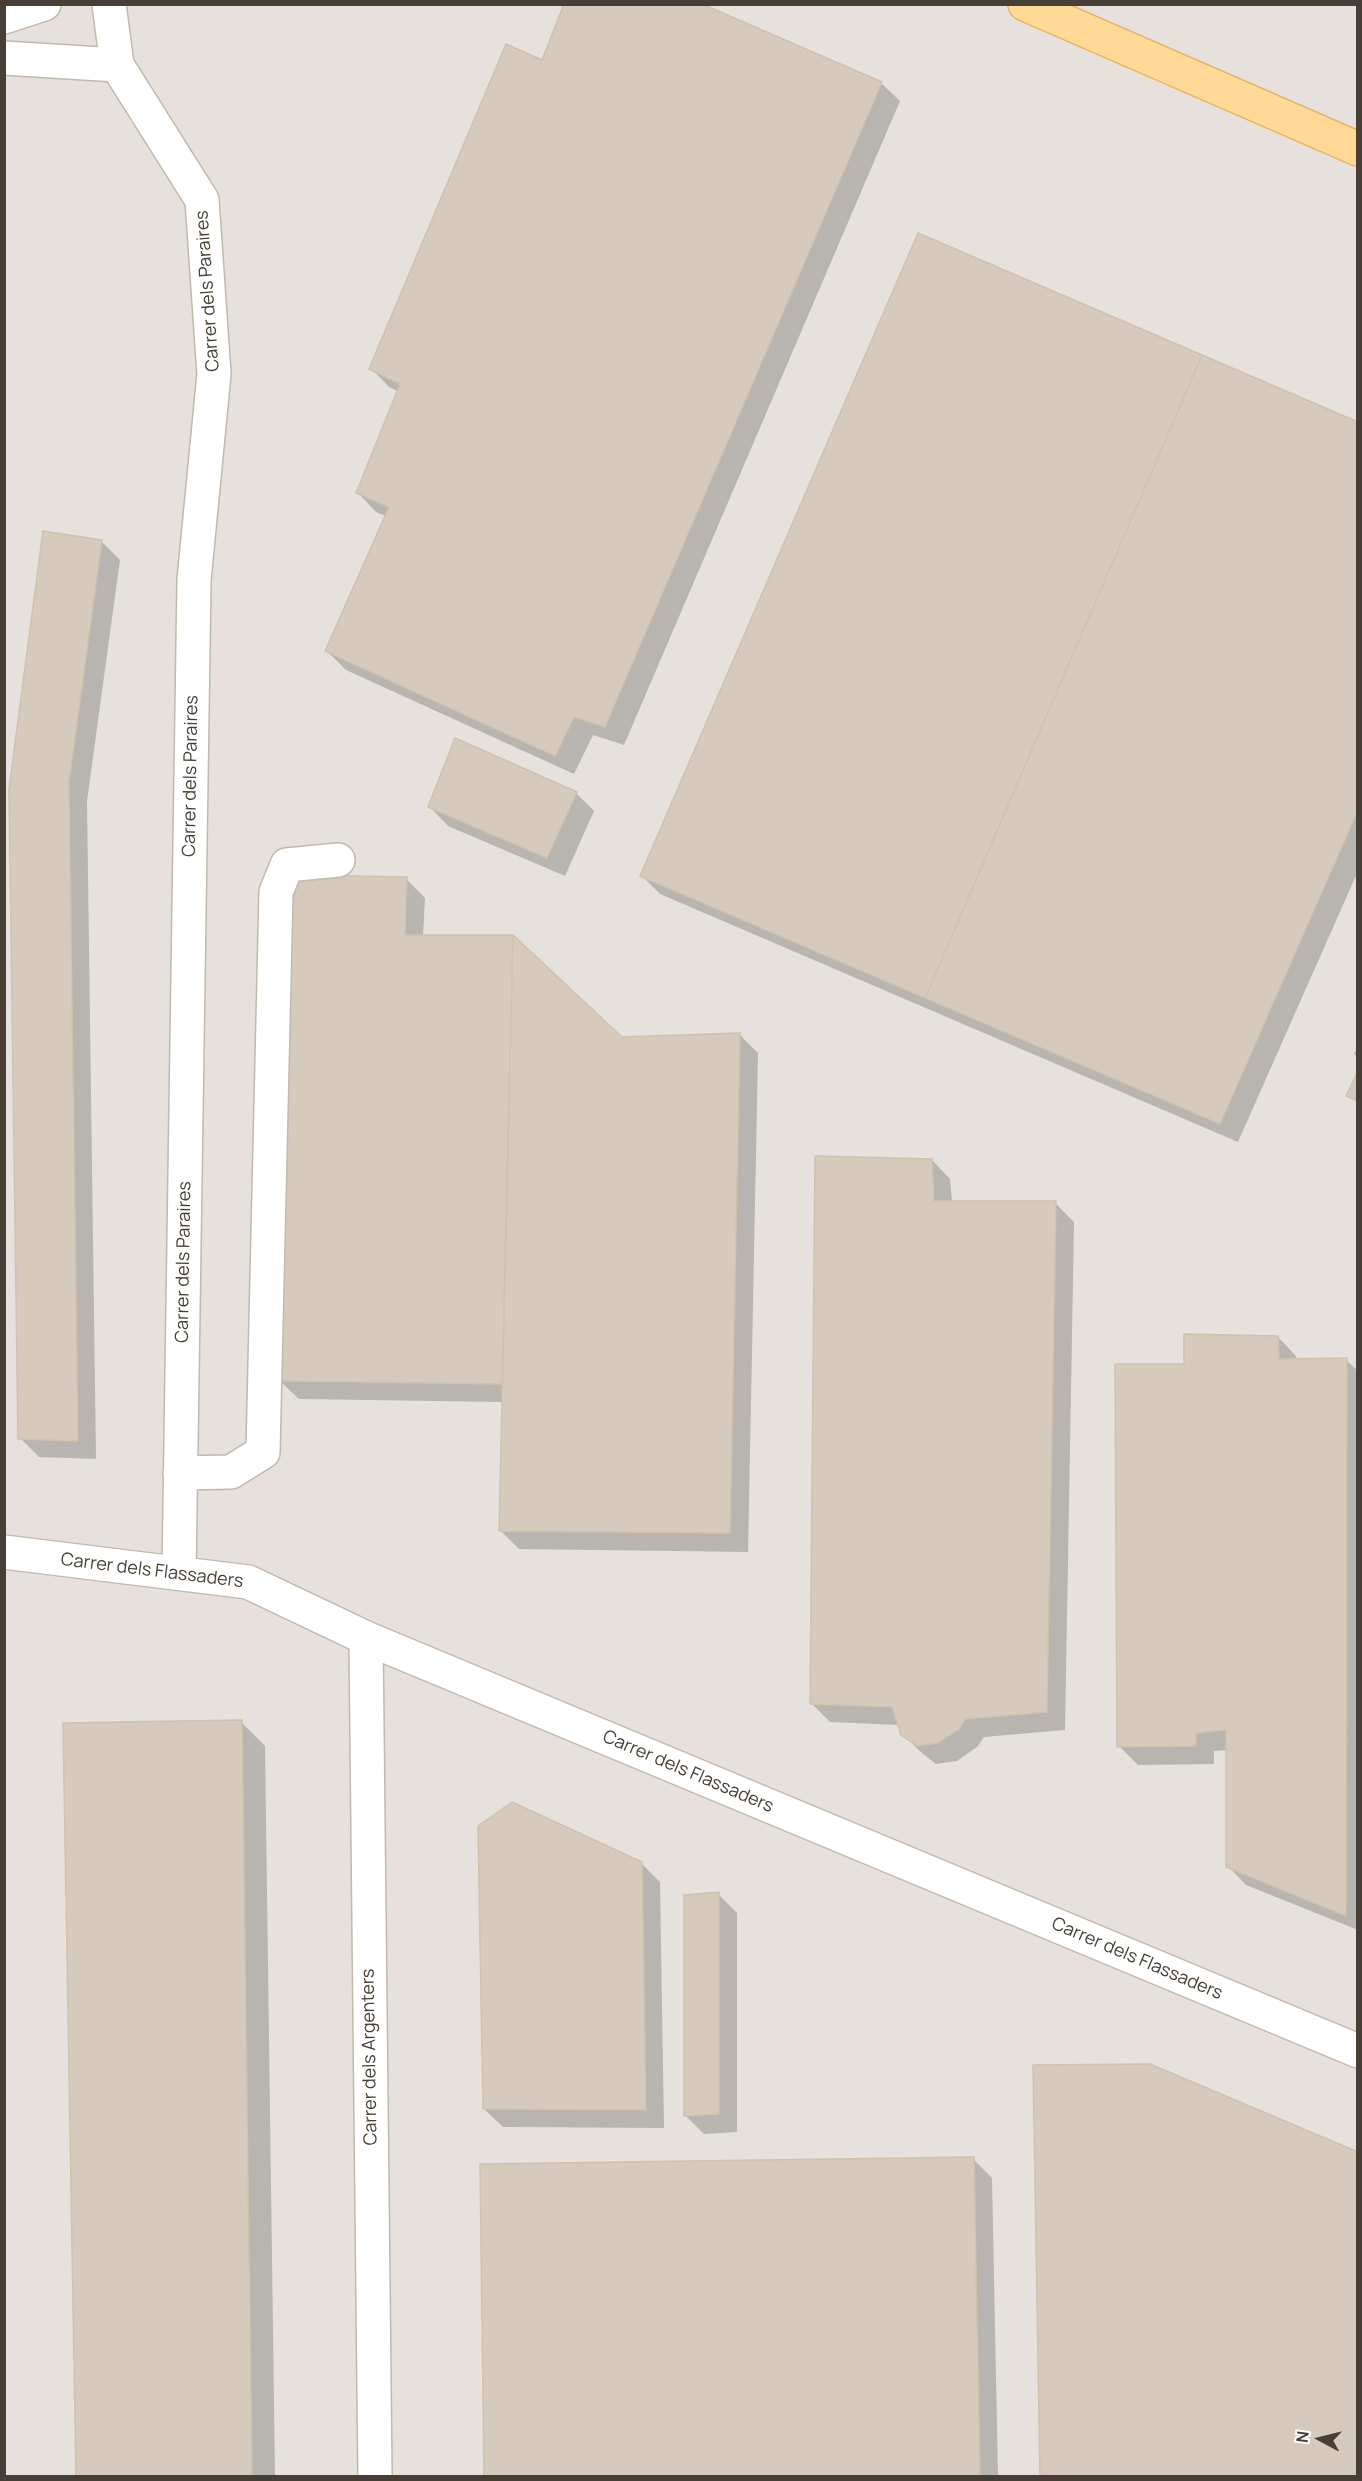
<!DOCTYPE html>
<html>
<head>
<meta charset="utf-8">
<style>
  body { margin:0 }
  #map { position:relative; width:1362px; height:2481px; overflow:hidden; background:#f4efe7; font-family:Manrope,sans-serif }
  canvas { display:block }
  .frame { position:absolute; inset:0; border:6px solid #473f36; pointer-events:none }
  .north { position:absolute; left:1290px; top:2409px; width:60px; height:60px; -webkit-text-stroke:4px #fff; paint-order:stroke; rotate:277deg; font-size:16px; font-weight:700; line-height:24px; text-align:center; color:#473f36 }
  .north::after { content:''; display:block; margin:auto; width:21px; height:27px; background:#473f36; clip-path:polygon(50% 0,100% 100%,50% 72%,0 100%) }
</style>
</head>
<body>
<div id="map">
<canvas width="1362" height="2481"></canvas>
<div class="frame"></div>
<div class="north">N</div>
</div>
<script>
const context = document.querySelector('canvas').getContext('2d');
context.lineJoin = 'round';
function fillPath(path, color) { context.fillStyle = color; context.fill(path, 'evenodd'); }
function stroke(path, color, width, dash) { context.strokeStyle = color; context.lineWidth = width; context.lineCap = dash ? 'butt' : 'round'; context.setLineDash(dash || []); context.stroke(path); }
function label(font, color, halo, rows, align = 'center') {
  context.font = font + ' Manrope,sans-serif'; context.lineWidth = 4.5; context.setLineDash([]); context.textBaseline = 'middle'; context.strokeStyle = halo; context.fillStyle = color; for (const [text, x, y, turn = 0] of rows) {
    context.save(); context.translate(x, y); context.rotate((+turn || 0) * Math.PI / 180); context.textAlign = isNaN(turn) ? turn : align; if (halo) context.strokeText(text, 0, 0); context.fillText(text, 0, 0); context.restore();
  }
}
const industrial = new Path2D(`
  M5,5h1352v2471h-1352z`);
const shadow = new Path2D(`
  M543,62l338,21 19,18 -276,644 -31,-10 -19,39 -228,-104 -19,-19 59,-135 -10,-4 -18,-19 41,-101 -10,-5 -18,-19z
  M1358,424v447l-120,271 -578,-248 -18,-18z
  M101,541l19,19 -33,241 9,658 -57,-2 -19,-19 -10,-649z
  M576,793l18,18 -29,65 -117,-50 -18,-19z
  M406,879l19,19 -2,38h89l109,102 119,-3 18,18 -10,499 -229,-3 -19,-19 3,-128 -204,-3 -19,-18z
  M1358,1046v12l-4,-4z
  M932,1160l18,19 2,23 103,1 19,19 -9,508 -81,7 -7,10 -20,14 -21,3 -14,-11 -20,-19 -3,-9 -69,-3 -19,-19z
  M1278,1337l18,19 1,4h49l12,11v559l-112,-45 -18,-19v-116l-14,1v13l-76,1 -19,-19 66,-380z
  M241,1722l24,24 10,730h-198l-12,-752z
  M641,1863l19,19 4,246 -161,-1 -19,-18z
  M718,1894l19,19v219l-33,2 -18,-18z
  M1035,2067l323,87v322h-316z
  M973,2159l19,19 6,298h-513l-3,-311z`);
const building = new Path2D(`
  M564,4h138l180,78 -277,645 -31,-10 -19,39 -230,-105 64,-144 -33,-14 44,-109 -31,-15 137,-325 36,16z
  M918,233l284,122 -277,643 -285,-122z
  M1202,355l156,67v388l-138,314 -295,-126z
  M43,531l59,9 -33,242 9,659 -60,-2 -9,-650z
  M455,738l122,54 -30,66 -119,-51z
  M289,875l118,2 -2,58h108l-11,449 -223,-3z
  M513,935l109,102 118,-4 -10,500 -231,-2z
  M1358,1071v30l-12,-5z
  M815,1156l117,3 2,42h122l-9,511 -82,7 -6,10 -21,14 -21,3 -16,-11 -9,-28 -82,-3z
  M1184,1334l94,2 1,23 68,-1 -1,558 -120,-49v-137l-30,3v13l-79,1 -2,-383h69z
  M242,1720l10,756h-176l-13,-753z
  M512,1802l130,60 4,248 -163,-1 -5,-283z
  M719,1892v222l-35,2v-221z
  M1150,2064l208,88v324h-318l-7,-411z
  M974,2157l6,319h-496l-4,-312z`);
const minor = new Path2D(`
  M109,4l8,61 85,135 12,174 -20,206 -15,993
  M4,17l40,-13
  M4,58l113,7
  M180,1473l51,-1 32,-20 13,-560 11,-27 51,-5
  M4,1552l244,30 118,56 992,413
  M366,1638l9,838`);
const major = new Path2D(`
  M1025,4l333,145`);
const streetNames = [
  ["Carrer dels Paraires",208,291,-94],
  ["Carrer dels Paraires",191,776,-89],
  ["Carrer dels Paraires",184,1262,-89],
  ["Carrer dels Flassaders",152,1571,7],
  ["Carrer dels Flassaders",688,1772,23],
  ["Carrer dels Flassaders",1137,1959,23],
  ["Carrer dels Argenters",370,2057,-91]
];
fillPath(industrial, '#e6e1dc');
fillPath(shadow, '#0003');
fillPath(building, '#d6cabc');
stroke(building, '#d1c1af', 1.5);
stroke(minor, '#c2b9ac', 36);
stroke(major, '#e6b563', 36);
stroke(minor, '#fff', 33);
stroke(major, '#ffd995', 33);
label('18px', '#473f36', '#fff', streetNames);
</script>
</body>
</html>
